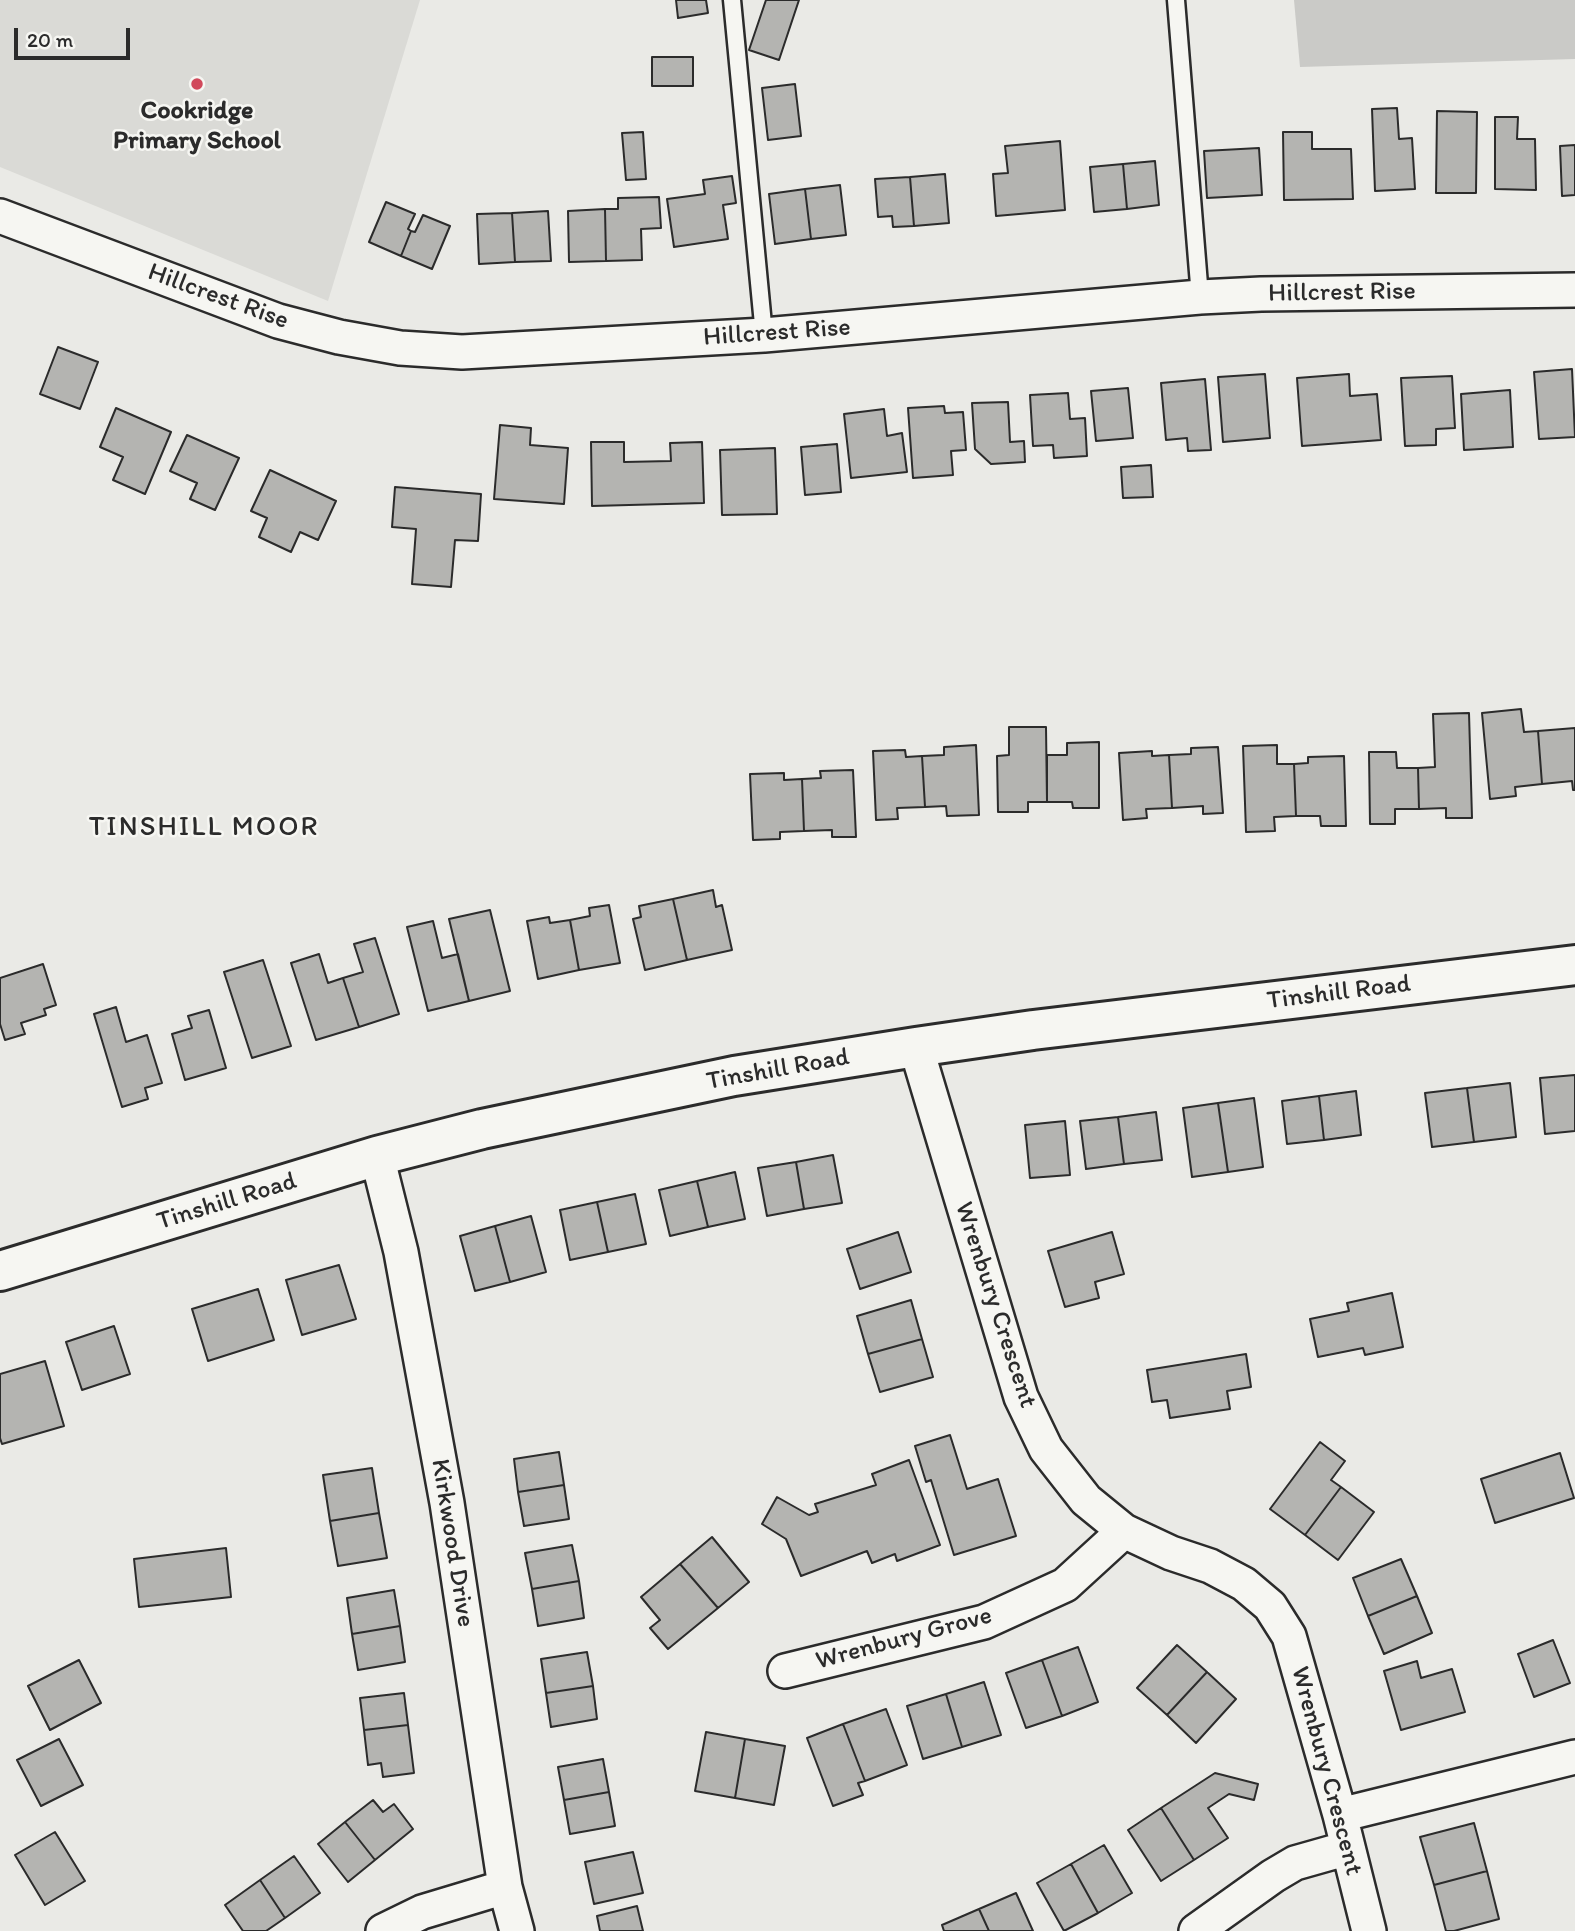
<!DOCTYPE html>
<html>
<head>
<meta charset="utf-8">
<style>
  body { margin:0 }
  #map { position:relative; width:1575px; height:1931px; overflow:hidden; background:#eaeae6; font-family:Itim,sans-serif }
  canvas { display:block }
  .scale { position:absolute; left:14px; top:28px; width:116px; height:32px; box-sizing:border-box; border:4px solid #2b2b2b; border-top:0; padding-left:9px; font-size:21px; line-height:24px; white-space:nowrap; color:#2b2b2b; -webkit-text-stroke:5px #f6f6f2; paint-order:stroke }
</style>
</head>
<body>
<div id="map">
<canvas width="1575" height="1931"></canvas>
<div class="scale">20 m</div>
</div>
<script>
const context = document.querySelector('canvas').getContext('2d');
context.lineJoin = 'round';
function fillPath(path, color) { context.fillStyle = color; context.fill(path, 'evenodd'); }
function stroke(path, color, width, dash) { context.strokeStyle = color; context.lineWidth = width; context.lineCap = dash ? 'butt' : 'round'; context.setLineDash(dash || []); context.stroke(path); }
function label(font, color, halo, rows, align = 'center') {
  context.font = font + ' Itim,sans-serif'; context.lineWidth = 5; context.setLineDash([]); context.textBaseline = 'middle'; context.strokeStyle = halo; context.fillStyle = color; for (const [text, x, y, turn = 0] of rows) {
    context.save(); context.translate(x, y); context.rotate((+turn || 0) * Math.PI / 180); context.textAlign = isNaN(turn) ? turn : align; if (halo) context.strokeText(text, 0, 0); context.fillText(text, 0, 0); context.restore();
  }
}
const built = new Path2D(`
  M0,0h420l-92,301 -328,-134z`);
const green = new Path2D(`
  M1294,0h281v59l-275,8z`);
const building = new Path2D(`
  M676,0h30l2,13 -30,5z
  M766,0h33l-20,60 -30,-10z
  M652,57h41v29h-41z
  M795,84l6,52 -33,4 -6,-52z
  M1397,108l2,31 13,-1 3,51 -40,2 -3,-82z
  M1437,111l40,1 -1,81h-40z
  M1495,117h23l-1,22h18l1,51 -41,-1z
  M643,132l3,47 -20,1 -4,-47z
  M1283,132h29v17h39l2,50 -69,1z
  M1060,141l5,69 -69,6 -3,-42 15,-1 -3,-27z
  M1575,145v50l-13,1 -2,-50z
  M1259,148l3,47 -55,3 -3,-47z
  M1155,161l4,44 -32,4 -4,-45z
  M1123,164l4,45 -33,3 -4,-45z
  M945,174l4,49 -35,3 -4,-49z
  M732,176l4,27 -13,2 5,34 -54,8 -7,-48 38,-5 -2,-14z
  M910,177l4,49 -21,1 -1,-11 -14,1 -3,-38z
  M840,185l6,50 -35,4 -6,-50z
  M805,189l6,50 -36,5 -6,-50z
  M659,197l2,31 -20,1 1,31 -36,1 -1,-52h13v-11z
  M386,202l29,12 -7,15 3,2 -10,25 -32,-14z
  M605,209l1,52 -37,1 -1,-51z
  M548,211l3,50 -36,1 -3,-49z
  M512,213l3,49 -36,2 -2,-50z
  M423,215l27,11 -18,43 -31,-13 10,-25 4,1z
  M58,347l40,15 -18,47 -40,-15z
  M1572,369l3,68 -36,2 -5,-67z
  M1265,374l5,64 -47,4 -5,-65z
  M1349,374l1,22 27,-2 4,46 -79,6 -5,-68z
  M1452,376l3,52 -19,1v16l-31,1 -4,-68z
  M1205,379l6,71 -23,1 -1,-13 -21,2 -5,-57z
  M1128,388l5,50 -37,3 -5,-50z
  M1510,390l3,57 -49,3 -3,-56z
  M1068,393l2,26 15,-1 2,38 -33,2 -1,-13 -20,1 -3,-51z
  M1008,402l2,40 14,-1 1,21 -34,2 -16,-15 -3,-46z
  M944,406l1,7 18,-1 3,38 -15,1 2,24 -40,3 -5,-70z
  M116,408l55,24 -26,62 -32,-14 10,-23 -23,-10z
  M884,409l3,27 15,-3 5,39 -56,6 -7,-64z
  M500,425l31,3 -1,17 38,3 -4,56 -70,-5z
  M187,435l52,23 -24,52 -25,-11 7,-16 -27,-12z
  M591,442h33v20l47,-1 -1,-18 32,-1 2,61 -112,3z
  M837,444l4,48 -36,3 -4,-48z
  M775,448l2,66 -55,1 -2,-65z
  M1151,465l2,32 -30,1 -2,-31z
  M270,470l66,31 -18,39 -18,-8 -9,20 -32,-15 8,-19 -16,-7z
  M395,487l86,7 -3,47 -23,-1 -4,47 -39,-3 4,-55 -24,-2z
  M1521,709l3,23 14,-1 4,53 -27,3 1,9 -26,3 -8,-86z
  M1469,713l3,105h-26v-10l-27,1 -1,-41 17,-1 -2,-53z
  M1009,727h37l1,75h-19v10h-30l-1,-56 12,-1z
  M1575,728v62h-2l-1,-9 -30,3 -4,-53z
  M1099,742v66h-26l-1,-6h-25v-47h20v-12z
  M976,745l3,70 -32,1 -1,-10 -21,1 -3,-51 22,-1v-8z
  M1277,745v19h17l2,52 -22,1 1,14 -29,1 -3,-86z
  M1218,747l5,66 -20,1v-8l-31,2 -3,-53 22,-1v-6z
  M905,750l1,7 16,-1 3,51 -28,1 1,11 -22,1 -3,-69z
  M1152,751v5l17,-1 3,53 -26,1 1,9 -24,2 -4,-67z
  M1369,752h27l1,16h21l1,41h-24v15h-25z
  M1344,756l2,70h-25l-1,-10h-24l-2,-52 14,-1v-6z
  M853,770l3,67h-24v-7l-28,1 -2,-52 19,-1 -1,-7z
  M784,773v7l18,-1 2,52 -24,1v7l-27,1 -3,-66z
  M713,890l3,17 6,-2 10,45 -45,10 -14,-61z
  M673,899l14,61 -42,10 -12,-51 8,-2 -2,-11z
  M609,905l11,58 -41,7 -9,-50 20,-4 -1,-8z
  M490,910l20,81 -41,10 -20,-82z
  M549,917l1,6 20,-3 9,50 -41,9 -11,-58z
  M433,921l9,37 16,-4 11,47 -41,10 -21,-84z
  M375,938l24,76 -40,13 -16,-49 20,-6 -9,-28z
  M319,954l9,29 15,-5 16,49 -43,13 -25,-77z
  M263,960l28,86 -39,12 -28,-86z
  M43,964l13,41 -12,4 2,6 -25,8 4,11 -20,6 -5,-16v-46z
  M116,1007l10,35 21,-7 15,48 -17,5 3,11 -26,8 -28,-93z
  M209,1010l17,58 -41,12 -13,-46 20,-6 -4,-12z
  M1575,1075v56l-30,3 -5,-56z
  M1510,1083l6,54 -42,5 -7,-54z
  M1467,1088l7,54 -42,5 -7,-54z
  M1356,1091l5,44 -37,5 -5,-44z
  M1319,1096l5,44 -37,4 -5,-43z
  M1254,1098l9,69 -35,5 -10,-69z
  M1218,1103l10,69 -36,5 -9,-69z
  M1156,1112l6,48 -38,4 -6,-47z
  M1118,1117l6,47 -38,5 -6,-48z
  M1065,1121l5,54 -40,3 -5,-53z
  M833,1155l9,48 -38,6 -8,-47z
  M796,1162l8,47 -37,7 -9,-48z
  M735,1172l10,47 -37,8 -11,-46z
  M697,1181l11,46 -38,9 -11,-46z
  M635,1194l11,50 -38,8 -11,-50z
  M597,1202l11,50 -38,8 -10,-50z
  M531,1216l15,56 -36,10 -15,-56z
  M495,1226l15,56 -35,9 -15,-55z
  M898,1232l13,40 -51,17 -13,-40z
  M1112,1232l12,42 -29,8 4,16 -34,9 -17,-56z
  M339,1265l17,54 -54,16 -16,-55z
  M258,1289l16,51 -66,21 -16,-52z
  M1392,1293l11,54 -38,8 -2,-7 -45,9 -8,-38 39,-8 -2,-8z
  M911,1300l11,39 -54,15 -11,-38z
  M114,1326l16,48 -48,16 -16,-48z
  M922,1339l11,38 -53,15 -12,-38z
  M1246,1354l5,33 -24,4 3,18 -60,9 -3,-18 -15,2 -5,-32z
  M45,1361l19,65 -62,18 -2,-6v-64z
  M950,1435l17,54 31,-10 18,57 -62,19 -23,-75 -5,2 -11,-36z
  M1320,1442l25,19 -14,19 10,7 -36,48 -35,-26z
  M559,1452l5,33 -46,7 -4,-33z
  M1560,1453l14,45 -79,25 -14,-44z
  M909,1460l31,85 -43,16 -2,-7 -23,9 -5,-12 -66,25 -15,-37 -24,-15 15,-27 32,18 9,-3 -3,-8 61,-19 -4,-11z
  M372,1468l7,45 -49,8 -7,-46z
  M564,1485l5,34 -45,7 -6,-34z
  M1341,1487l33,25 -36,48 -33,-25z
  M379,1513l8,45 -49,8 -8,-45z
  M712,1537l37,45 -31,26 -38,-44z
  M572,1545l7,36 -47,8 -7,-36z
  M226,1548l5,49 -92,10 -5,-48z
  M1401,1559l16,37 -49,20 -15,-38z
  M680,1564l38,44 -50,41 -18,-21 10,-8 -19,-23z
  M579,1581l5,37 -46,8 -6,-37z
  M394,1590l6,36 -48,8 -5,-36z
  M1417,1596l15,37 -48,21 -16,-38z
  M400,1626l5,36 -47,8 -6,-36z
  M1553,1640l17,43 -36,14 -16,-43z
  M1177,1645l30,27 -40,43 -30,-27z
  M1078,1647l20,55 -36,14 -20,-56z
  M587,1652l6,34 -47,7 -5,-34z
  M79,1660l22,43 -51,27 -22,-44z
  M1042,1660l20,56 -36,12 -20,-55z
  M1417,1661l4,17 31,-9 13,43 -64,18 -17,-59z
  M1207,1672l29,27 -40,44 -29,-28z
  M984,1682l17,53 -39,12 -16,-53z
  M593,1686l4,33 -46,8 -5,-34z
  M404,1693l4,32 -44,5 -4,-32z
  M946,1694l16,53 -39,12 -16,-53z
  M886,1709l21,56 -42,16 -22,-57z
  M843,1724l22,57 -7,2 5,12 -30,11 -26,-68z
  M408,1725l6,48 -31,4 -2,-14 -13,2 -4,-35z
  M706,1732l39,7 -10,59 -40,-7z
  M59,1739l24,46 -42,21 -24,-46z
  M745,1739l40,7 -11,59 -39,-7z
  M603,1759l6,33 -45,8 -6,-33z
  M1215,1773l43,11 -4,16 -25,-6 -21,14 20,30 -34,22 -33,-52z
  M609,1792l6,34 -45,8 -6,-34z
  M373,1800l10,12 11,-8 19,25 -38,31 -30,-38z
  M1161,1808l33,52 -33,21 -33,-51z
  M345,1822l30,38 -27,22 -30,-38z
  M1474,1823l13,48 -53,14 -14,-48z
  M55,1832l30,49 -40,24 -30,-50z
  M1104,1845l28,48 -34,20 -27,-49z
  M633,1852l10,41 -49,11 -9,-42z
  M294,1856l26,37 -35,25 -25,-38z
  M1071,1864l27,49 -34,18 -27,-48z
  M1487,1871l12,48 -45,12h-8l-12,-46z
  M260,1880l25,38 -19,13h-23l-18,-26z
  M1016,1893l17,38h-44l-10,-22z
  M637,1906l6,25h-43l-3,-15z
  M979,1909l10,22h-45l-2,-6z`);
const service = new Path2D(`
  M732,0l32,335
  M1176,0l24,297`);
const minor = new Path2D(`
  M0,216l278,105 61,16 61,11 62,4 302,-17 436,-38 61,-3 314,-4
  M916,1047l105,350 25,52 40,51 38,31 47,22 39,13 34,18 26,22 19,30 51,179 29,116
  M377,1156l24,96 46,251 58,384 12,44
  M785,1671l199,-49 81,-37 59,-54
  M1340,1815l235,-58
  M383,1931l39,-19 83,-25
  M1196,1931l77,-55 22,-13 53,-15`);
const tertiary = new Path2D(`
  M0,1271l377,-115 105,-27 252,-53 182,-29 117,-17 542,-65`);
const markers = [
  [197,84,7,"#d1495b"]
];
const poiNames = [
  ["Cookridge",197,111],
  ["Primary School",197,141]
];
const streetNames = [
  ["Hillcrest Rise",1342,293,-1],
  ["Hillcrest Rise",218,297,20],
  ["Hillcrest Rise",777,333,-4],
  ["Tinshill Road",1339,993,-7],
  ["Tinshill Road",778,1070,-10],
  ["Tinshill Road",227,1202,-17],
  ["Wrenbury Crescent",995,1305,72],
  ["Kirkwood Drive",452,1543,81],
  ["Wrenbury Grove",904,1639,-15],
  ["Wrenbury Crescent",1326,1771,75]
];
const neighbourhoodNames = [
  ["TINSHILL MOOR",204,828]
];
fillPath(built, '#dadad6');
fillPath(green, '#cacac7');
fillPath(building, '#b4b4b1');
stroke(building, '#2b2b2b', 2);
stroke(service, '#2b2b2b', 21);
stroke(minor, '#2b2b2b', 38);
stroke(tertiary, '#2b2b2b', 44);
stroke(service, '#f6f6f2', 16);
stroke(minor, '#f6f6f2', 33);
stroke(tertiary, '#f6f6f2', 38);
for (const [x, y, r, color] of markers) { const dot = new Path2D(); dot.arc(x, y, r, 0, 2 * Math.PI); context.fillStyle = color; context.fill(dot); stroke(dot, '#f6f6f2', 2.5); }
label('bold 26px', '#2b2b2b', '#f6f6f2', poiNames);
label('26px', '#2b2b2b', '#f6f6f2', streetNames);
context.letterSpacing = '2px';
label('28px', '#2b2b2b', '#f6f6f2', neighbourhoodNames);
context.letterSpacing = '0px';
</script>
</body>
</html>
